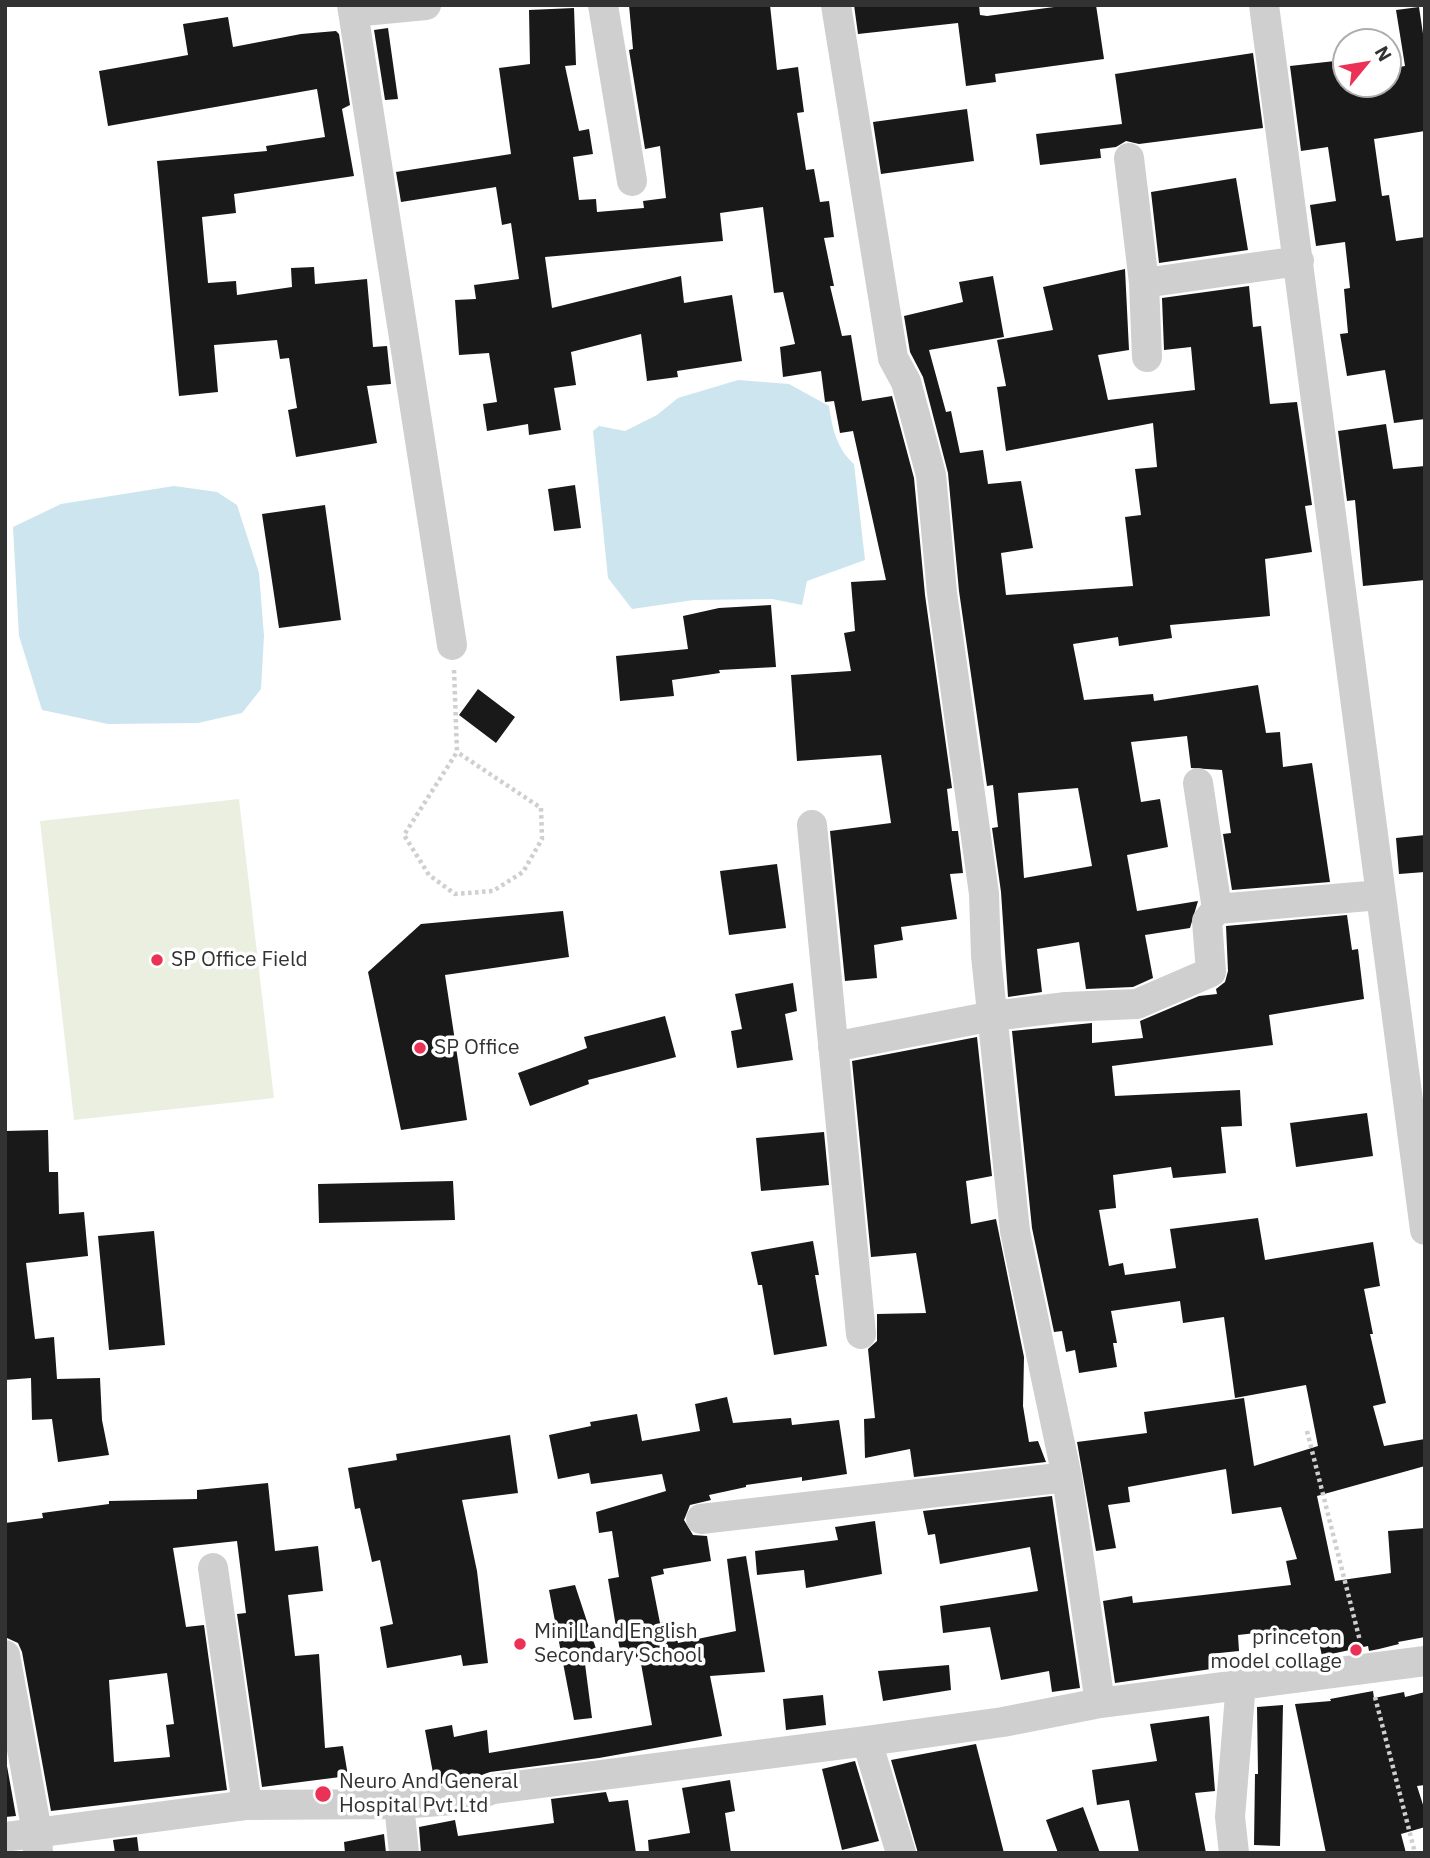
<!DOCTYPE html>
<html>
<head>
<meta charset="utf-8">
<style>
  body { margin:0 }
  #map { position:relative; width:1430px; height:1858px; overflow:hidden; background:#fff; font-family:"IBM Plex Sans",sans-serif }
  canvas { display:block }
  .frame { position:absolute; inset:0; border:7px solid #323232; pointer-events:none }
  .north { position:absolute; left:1332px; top:28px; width:70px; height:70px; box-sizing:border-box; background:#fff; border:2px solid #adadad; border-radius:50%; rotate:60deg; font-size:19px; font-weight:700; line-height:28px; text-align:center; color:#323232 }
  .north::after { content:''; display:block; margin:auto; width:24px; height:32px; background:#ec3156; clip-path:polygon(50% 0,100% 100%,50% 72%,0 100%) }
</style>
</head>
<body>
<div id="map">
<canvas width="1430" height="1858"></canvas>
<div class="frame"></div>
<div class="north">N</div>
</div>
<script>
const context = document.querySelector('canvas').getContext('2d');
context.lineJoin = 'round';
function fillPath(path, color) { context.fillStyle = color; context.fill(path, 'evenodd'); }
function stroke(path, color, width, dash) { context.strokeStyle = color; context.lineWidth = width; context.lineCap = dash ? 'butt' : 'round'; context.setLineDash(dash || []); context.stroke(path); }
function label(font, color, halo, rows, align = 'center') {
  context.font = font + ' "IBM Plex Sans",sans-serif'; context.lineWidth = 7; context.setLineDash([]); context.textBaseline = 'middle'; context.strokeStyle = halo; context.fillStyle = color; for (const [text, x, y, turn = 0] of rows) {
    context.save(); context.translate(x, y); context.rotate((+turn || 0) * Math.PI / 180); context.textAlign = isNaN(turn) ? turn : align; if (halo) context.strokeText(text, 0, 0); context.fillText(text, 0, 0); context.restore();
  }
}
const green = new Path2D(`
  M239,799l35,299 -200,22 -34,-299z`);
const water = new Path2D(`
  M738,380l51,4 40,22c3,22 8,43 25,58l11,96 -58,21 -5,24 -30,-6 -78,1 -62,9 -24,-31 -15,-147 6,-5 26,5 32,-16 21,-17z
  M174,486l43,6 20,13 22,68 5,63 -3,53 -19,24 -44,10 -90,1 -66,-14 -23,-74 -6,-109 48,-23z`);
const building = new Path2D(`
  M629,5h141l7,65 21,-3 6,45 -7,1 9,57 8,-1 6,33 9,-1 5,36 -10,1 10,48h-4l12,50 9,-1 11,66 30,-5 22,82 11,117 27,193 -5,1 5,42h6l5,42 -13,1 7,45 -56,8 2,13 -29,5 3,33 -32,3 -15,-150 61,-8 -10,-68 -84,6 -6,-86 60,-4 -7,-38 11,-2 -4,-49 35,-2 -33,-149 -13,2 -6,-32 -9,1 -4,-31 -38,6 -3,-30 15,-3 -12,-52 -9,1 -11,-86 -43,6 3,28 -178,16 7,51 129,-32 3,27 48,-8 10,66 -65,10 1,6 -31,4 -6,-47 -70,18 5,33 -22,3 7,42 -32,5 -1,-11 -41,7 -4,-27 14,-2 -8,-49 -30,2 -4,-55 21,-1 -2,-14 45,-6 -8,-56 -9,2 -6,-38 -95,15 -5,-30 115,-18 -12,-86 31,-4 -1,-54 45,-2 2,57 -11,1 14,65 10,-2 4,25 -20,3 6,43 17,-1 1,13 47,-4 -1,-7 23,-3 -6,-52 -15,3 -16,-99 4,-1z
  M854,5h125l1,10 7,1 82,-11h27l8,54 -109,15 1,8 -30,4 -8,-63 -100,11z
  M1419,7l6,40v84l-51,8 8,57 7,-1 7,46 29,-4v182l-31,4 -9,-53 -38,6 -7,-42 8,-1 -4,-44 6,-1 -5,-46 -29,4 -6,-41 26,-4 -8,-54 -27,4 -11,-85 45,-5 2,16 9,-1v8h42v-15l17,-3 -9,-56z
  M228,17l5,30 68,-13 35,-3 3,3 11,71 -8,4 12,67 -120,18 2,19 -34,4 6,66 28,-2 1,14 55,-8 -1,-19 23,-1 1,17 52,-5 6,68 14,-1 4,38 -24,2 10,57 -81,14 -8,-47 9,-2 -8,-50 -9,1 -3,-19 -63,5 4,47 -39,4 -22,-235 110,-10 -1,-5 59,-9 -8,-48 -209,37 -9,-55 89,-16 -5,-31z
  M388,28l10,71 -13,1 -11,-70z
  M1253,53l10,75 -124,16 -13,-3 -10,6 -16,2 1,9 -61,7 -4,-31 86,-10 -7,-50z
  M967,109l7,52 -93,13 -8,-52z
  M1236,178l12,72 -89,13 -8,-71z
  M1125,269l4,81 -31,5 10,45 87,-10 -4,-43 -27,3 -2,-52 87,-12 4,41 8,-1 9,78 27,-2 15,103 -7,1 7,46 -47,7 5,57 -100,9 2,13 -53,8 -1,-9 -45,7 11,56 69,-6 1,7 104,-16 8,48 14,-1 3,35 29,-4 18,119 -98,8 -9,-56 8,-1 -9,-63 -31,-2 -4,-32 -56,6 10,60 19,-3 8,48 -41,8 10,56 61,-10 -8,27 -45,7 8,43 -20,9 -47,2 -7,-47 -42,7 5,43 -34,5 -7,-105 -9,-64 6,-1 -5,-42 -6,1 -28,-195 -11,-118 -25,-96 -13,-25 -6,-36 59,-14 -4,-20 34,-6 11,61 -75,13 17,62 5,-1 9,42 23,-3 5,34 33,-3 12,67 -32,5 5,42 127,-9 -8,-69 16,-2 -6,-46 22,-2 -4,-44 -147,28 -9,-64 9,-1 -9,-46 56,-10 -10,-43zM1078,788l14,78 -68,12 -6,-85z
  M1386,424l7,45 32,-3v114l-62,6 -8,-86 -8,1 -9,-70z
  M575,485l6,43 -27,3 -6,-42z
  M325,505l16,115 -62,8 -17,-114z
  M771,605l5,62 -57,3 1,3 -48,7 2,16 -54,5 -4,-45 72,-7 -5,-33 36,-8z
  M478,689l37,28 -19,26 -37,-28z
  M1425,835v37l-26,2 -3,-36z
  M777,864l9,64 -57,7 -9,-64z
  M563,911l6,46 -124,18 22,145 -66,10 -33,-158 53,-48z
  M1347,915l5,35 6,-1 6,50 -95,16 4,30 -161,21 3,30 125,-6 2,36 -21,1 5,46 -53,5 -2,-11 -58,8 3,33 -17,2 10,56 14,-3 2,12 51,-7 -6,-39 88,-11 7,42 108,-18 7,44 -16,3 9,45h-3l16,69 -13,3 11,40 41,-7v27l-108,30 18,85 56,-8 -3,-42 37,-3v109l-27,5 1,2 -20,5 -10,2 -1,-5 -46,10 -4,-18 -35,-8 -45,5 1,16 -30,3 2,15 -96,14 -12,-82 29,-5 1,7 158,-18 -5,-24 11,-2 -16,-52 -49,7 -6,-45 -98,18 2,15 -22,3 8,43 -20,3 -19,-109 70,-9 -3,-21 100,-14 10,68 64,-20 -12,-61 -71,13 -11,-81 -41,6 -3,-22 -69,10 6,32h-4l4,24 -38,6 -4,-23 -9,2 -4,-21 -8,1 -22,-104 -20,-197 80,-8v20l51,-5 -3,-17 59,-25 18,-2 -1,-5 9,-7 3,-11 -2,-45z
  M793,983l4,28 -12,3 8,46 -56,8 -6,-37 11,-2 -7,-35z
  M665,1016l11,41 -88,23 1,4 -59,22 -12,-33 69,-25 -3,-11z
  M977,1037l15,139 -26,5 5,43 25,-5 28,138 -1,49 6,36 9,-1 8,21 -132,15 -4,-28 -45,9 -1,-39 11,-1 -7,-69 9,-8v-27l49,-1 -10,-60 -45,4 -19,-196z
  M1367,1113l6,43 -77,11 -6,-44z
  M48,1130l1,42h9l1,42 25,-2 4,44 -62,7 9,76 19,-2 3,42 43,-1 2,42 7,35 -51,7 -6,-43 -20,1 -1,-42 -26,2v-249z
  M824,1132l5,53 -68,6 -5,-53z
  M453,1181l2,39 -136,3 -1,-39z
  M154,1231l11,114 -56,5 -11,-114z
  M813,1241l6,34h-4l12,71 -53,9 -12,-70h-4l-7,-33z
  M727,1397l6,26 58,-5 1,7 47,-5 8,54 -45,7v-4l-56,8v2l-37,8 2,5 -21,5 -6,15 9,15 14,1 4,25 -48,8 1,5 -13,3 9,46 14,-2 4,22 58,-12 -9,-72 19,-3 19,116 -55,4 12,60 -123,22 -109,14 -27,10 -28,2 -10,-54 27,-5 2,12 33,-7 2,23 163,-28 -12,-67h-4v-4l-15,3 -13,-78 11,-2 -7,-46 -13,2 -3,-21 70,-21 -4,-17 -71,10 -2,-11 -31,6 -9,-44 42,-9 -1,-4 47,-8 5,27 58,-10 -5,-27z
  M510,1435l8,58 -56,7 15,71 11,92 -25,3 -2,-11 -74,13 -7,-41 13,-3 -13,-64 -8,2 -12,-54 -5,1 -7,-41 49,-8 -1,-6z
  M268,1483l7,68 43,-5 5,45 -35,4 7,61 24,-2 6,94 18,-2 5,30 -86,11 -25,-173 9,-1 -9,-72 -64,7 13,79 18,-2 23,165 -176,21 -29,-159 -4,-9 -11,-5 -2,-11v-104l38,-5 -1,-5 67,-9v-3l88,-2v-9zM167,1673l7,51 -8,1 4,32 -56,5 -5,-82z
  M1052,1496l28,192 -28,4 -3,-21 -48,9 -11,-53 -47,6 -3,-27 98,-15 -8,-44 -90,17 -5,-30 -7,1 -5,-24z
  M875,1521l7,53 -76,14 -2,-18 -47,5 -2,-24 83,-11 -3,-13z
  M575,1585l25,76 -15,3 7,54 -18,2 -25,-130z
  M949,1665l2,25 -68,11 -5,-30z
  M1373,1691l1,7 30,-6 1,5 20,-5v93l-8,1 8,25v16l-24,7 5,19h-80l-31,-149 36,-3 -1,-2z
  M823,1695l3,30 -40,5 -3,-31z
  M1283,1705l-3,141 -26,-1 1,-71h3l-1,-67z
  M1209,1716l6,75 -20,2 11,60h-67l-10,-53 -32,5 -5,-35 65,-9 -7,-37z
  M976,1744l28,109h-86l-27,-93z
  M5,1755l11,61 -11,1z
  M855,1761l24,80 -37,9 -20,-81z
  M730,1780l5,31 -10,2 6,40h-82l-1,-13 42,-7 -8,-45z
  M606,1792l3,10 19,-2 8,53h-215l-2,-26 36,-7 3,16 96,-13 -3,-24z
  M1083,1807l17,46h-42l-12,-33z
  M384,1834l2,19h-41l-1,-11z
  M137,1837l2,16h-24l-2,-13z`);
const path = new Path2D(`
  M454,670l3,82 -53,83 25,40 26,19 38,-3 30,-19 19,-33 -1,-31 -84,-56
  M1307,1431l53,210
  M1375,1697l40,156`);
const minor = new Path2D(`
  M352,5l100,640
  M603,5l29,176
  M836,5l57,353 13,24 25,93 11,118 42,301 2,62 29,275 52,246 33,226
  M1264,5l161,1225
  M353,12l73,-7
  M1129,158l15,125 3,74
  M1144,283l155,-22
  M812,825l49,509
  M1217,909l163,-14
  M833,1047l160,-31 73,-9 71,-3 74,-32 -4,-51 10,-12 -19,-126
  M701,1519l366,-42
  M213,1568l34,237
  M5,1655l32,177 1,20
  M867,1741l34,112
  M399,1804l5,49
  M5,1837l242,-32 152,-1 68,-5 26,-10 374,-48 136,-19 97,-19 325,-42
  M1234,1853l-4,-36 11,-134`);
const markers = [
  [157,960,7,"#ec3156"],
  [420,1048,7,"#ec3156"],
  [520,1644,7,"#ec3156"],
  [1356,1650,7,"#ec3156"],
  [323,1794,9,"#ec3156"]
];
const poiNames = [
  ["SP Office Field",171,960],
  ["SP Office",434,1048],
  ["Mini Land English",534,1632],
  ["Secondary School",534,1656],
  ["princeton",1342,1638,"right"],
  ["model collage",1342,1662,"right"],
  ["Neuro And General",339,1782],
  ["Hospital Pvt.Ltd",339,1806]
];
fillPath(green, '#eaefe0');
fillPath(water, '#cce5ee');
fillPath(building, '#191919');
stroke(path, '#cfcfcf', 4.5, [3.5, 3.5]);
stroke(minor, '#cfcfcf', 30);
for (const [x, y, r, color] of markers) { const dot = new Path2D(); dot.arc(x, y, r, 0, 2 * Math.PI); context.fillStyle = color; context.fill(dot); stroke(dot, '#fff', 2.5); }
label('21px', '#323232', '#fff', poiNames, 'left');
</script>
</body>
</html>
